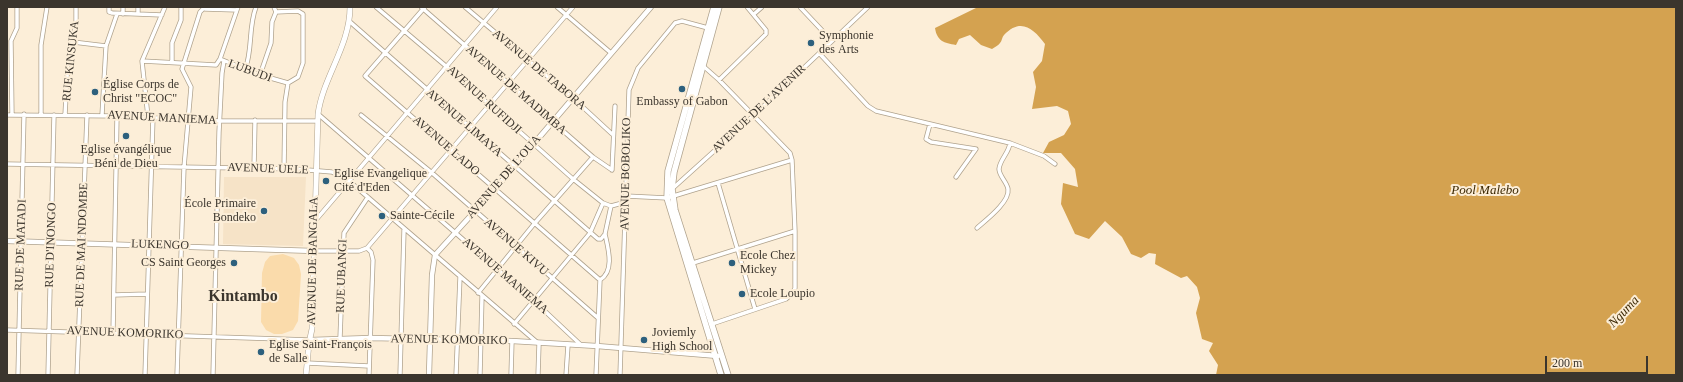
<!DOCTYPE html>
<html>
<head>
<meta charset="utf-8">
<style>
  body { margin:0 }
  #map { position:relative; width:1683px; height:382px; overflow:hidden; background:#fceed8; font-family:"Times New Roman",serif }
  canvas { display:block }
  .frame { position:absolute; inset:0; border:8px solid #3b352d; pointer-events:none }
  .scale { position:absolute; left:1545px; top:356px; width:103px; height:18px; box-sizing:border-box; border:2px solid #3b352d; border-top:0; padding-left:5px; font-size:12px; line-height:14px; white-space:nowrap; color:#3b352d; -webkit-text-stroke:3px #fceed8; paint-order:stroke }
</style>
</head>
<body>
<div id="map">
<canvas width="1683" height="382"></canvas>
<div class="frame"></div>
<div class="scale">200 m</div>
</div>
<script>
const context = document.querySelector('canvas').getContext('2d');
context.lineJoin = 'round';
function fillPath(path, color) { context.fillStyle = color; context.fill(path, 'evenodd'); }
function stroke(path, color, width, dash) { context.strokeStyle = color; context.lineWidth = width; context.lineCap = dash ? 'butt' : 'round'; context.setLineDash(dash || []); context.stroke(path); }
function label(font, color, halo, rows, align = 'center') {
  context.font = font + ' "Times New Roman",serif'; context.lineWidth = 4; context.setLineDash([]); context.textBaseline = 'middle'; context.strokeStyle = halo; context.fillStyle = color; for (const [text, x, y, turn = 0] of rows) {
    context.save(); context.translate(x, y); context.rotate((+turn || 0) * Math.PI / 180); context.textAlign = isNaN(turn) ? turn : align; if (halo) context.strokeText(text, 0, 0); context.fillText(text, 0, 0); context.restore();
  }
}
const built = new Path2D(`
  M224,177h82l-3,69 -80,-2z`);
const green = new Path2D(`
  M283,254l11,4 5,7 2,9 -3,47 -5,9 -11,4h-8l-8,-4 -5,-8 1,-49 3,-11 5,-6z`);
const water = new Path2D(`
  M978,7h698v368h-460l2,-10 -9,-14 4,-8 -11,-4 -6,-26 4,-15 -3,-11 -10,-11 -6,2 -26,-14 1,-10 -7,-1 -8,5 -10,-4 -9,-17 -17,-16 -16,18 -14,-5 -14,-30 2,-21 15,4 -3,-18 -14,-16h-18l6,-11 15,-7 7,-11 -3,-13 -11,-5 -25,3 4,-22 -3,-15 9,-11 3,-17c-11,-15 -24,-27 -41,-9 -2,2 -2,6 -4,8 -1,2 -5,4 -8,6l-11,-4 -11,-10 -11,4 -3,6c-12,-2 -19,-4 -21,-17z`);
const minor = new Path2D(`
  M109,7v5l3,1 50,2
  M123,7v7
  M238,7l-18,52 40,16 28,8
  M376,7l71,60 126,112 30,24 8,3
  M421,7l172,150 19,13
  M425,7l-60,69 235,204
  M465,7l108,91 39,36
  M557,7l54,46
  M800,7l32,34
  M205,9l32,1
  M276,12l22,-1 5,3v49l-5,14 -10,6 -3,19 -1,67
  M138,14v-7
  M754,14l8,-7
  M349,21l249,218h3l4,-5 6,-28 15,-4
  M73,42l33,4
  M819,53l49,53 8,5 134,32 34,13 11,8
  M142,61l74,4 4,-6
  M172,62v-19l9,-23v-13
  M702,65l17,15 71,73 2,7 3,71v57l-3,6 -6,5 -74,25
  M245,70c8,-21 3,-42 11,-63
  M260,75l11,-32 1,-21 4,-10 -2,-5
  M719,80l47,-46v-4l-19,-23
  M41,114v-69l6,-38
  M318,114l215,186 48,45
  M7,115l110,1 103,5h98
  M12,115l-1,-74 6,-13v-21
  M65,115l3,-56 8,-34v-18
  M102,115l4,-69 11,-32
  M361,115l70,57 167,146
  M148,117l-6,-56 23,-54
  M930,124l-4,15 5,3 45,7 -20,28
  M7,164l289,5 36,3 17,9 190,163 -1,31
  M254,168l1,-48
  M612,170l3,-64
  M718,183l37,126
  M672,189l81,-73 115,-109
  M626,196l41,2 125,-38
  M315,221l182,-214
  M977,228c9,-8 33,-26 31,-39 -1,-7 -9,-13 -9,-20 1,-10 10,-16 11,-26
  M367,248l4,4 2,8 -4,115
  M314,251h45l8,-3 206,-241
  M693,263l102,-32
  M478,293l56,-69 59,-67
  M114,295l33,-1
  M514,324l76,-91 13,-30
  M7,330l303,10
  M113,333l4,-217
  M340,338l4,-105 24,-36
  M307,363l62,3
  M18,375l6,-261
  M48,375l6,-260
  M77,375l10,-260
  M145,375l8,-258
  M177,375l7,-208 7,-80 -9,-18 18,-57 5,-5
  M213,375l6,-243 3,-59 2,-12
  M400,375l4,-145
  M456,375l4,-98
  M480,375l2,-79
  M511,375l1,-34
  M566,375l2,-30
  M596,375l4,-95c15,-9 8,-32 5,-46
  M620,375l9,-285 9,-22 37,-45 7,-2 26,7`);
const tertiary = new Path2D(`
  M7,241l307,10
  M310,340l60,-2 142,3 85,5 121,10
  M429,375l3,-100 3,-20 60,-66 156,-182`);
const secondary = new Path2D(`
  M306,375l3,-32 3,-14 6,-215c5,-37 32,-68 32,-107`);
const primary = new Path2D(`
  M714,7l-46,164 -1,27 54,177
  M719,7l-45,165 -2,17 3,21 53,165`);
const markers = [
  [811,43,4,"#2d607d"],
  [682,89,4,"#2d607d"],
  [95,92,4,"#2d607d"],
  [126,136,4,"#2d607d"],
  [326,181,4,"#2d607d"],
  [264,211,4,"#2d607d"],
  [382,216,4,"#2d607d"],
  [234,263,4,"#2d607d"],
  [732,263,4,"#2d607d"],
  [742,294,4,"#2d607d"],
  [644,340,4,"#2d607d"],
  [261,352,4,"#2d607d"]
];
const poiNames = [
  ["Symphonie",819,36],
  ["des Arts",819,50],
  ["Église Corps de",103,85],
  ["Christ \"ECOC\"",103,99],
  ["Embassy of Gabon",682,102,"center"],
  ["Eglise évangélique",126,150,"center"],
  ["Béni de Dieu",126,164,"center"],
  ["Eglise Evangelique",334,174],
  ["Cité d'Eden",334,188],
  ["École Primaire",256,204,"right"],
  ["Bondeko",256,218,"right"],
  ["Sainte-Cécile",390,216],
  ["Ecole Chez",740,256],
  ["Mickey",740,270],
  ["CS Saint Georges",226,263,"right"],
  ["Ecole Loupio",750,294],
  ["Joviemly",652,333],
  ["High School",652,347],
  ["Eglise Saint-François",269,345],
  ["de Salle",269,359]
];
const streetNames = [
  ["RUE KINSUKA",71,61,-84],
  ["AVENUE DE TABORA",539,70,40],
  ["LUBUDI",250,71,20],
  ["AVENUE DE MADIMBA",516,90,41],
  ["AVENUE RUFIDJI",484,100,42],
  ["AVENUE DE L'AVENIR",759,109,-43],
  ["AVENUE MANIEMA",162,118,3],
  ["AVENUE LIMAYA",464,123,41],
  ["AVENUE LADO",446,146,41],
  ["AVENUE UELE",268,169,2],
  ["AVENUE BOBOLIKO",626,174,-89],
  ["AVENUE DE L’OUA",504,177,-49],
  ["RUE DE MATADI",21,245,-88],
  ["RUE D'INONGO",51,245,-88],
  ["RUE DE MAI NDOMBE",82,245,-88],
  ["LUKENGO",160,245,2],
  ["AVENUE KIVU",516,247,41],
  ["AVENUE DE BANGALA",313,261,-89],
  ["RUE UBANGI",342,276,-88],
  ["AVENUE MANIEMA",505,276,41],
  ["AVENUE KOMORIKO",125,333,2],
  ["AVENUE KOMORIKO",449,340,1]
];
const waterNames = [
  ["Pool Malebo",1485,191],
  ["Nguma",1624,312,-46]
];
const districtNames = [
  ["Kintambo",243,297]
];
fillPath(built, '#f6e3c7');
fillPath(green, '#fadbab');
fillPath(water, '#d4a250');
stroke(minor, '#afa28d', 5);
stroke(tertiary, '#afa28d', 6);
stroke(secondary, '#afa28d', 6);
stroke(primary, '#afa28d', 7);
stroke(minor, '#fff', 3.5);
stroke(tertiary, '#fff', 4.5);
stroke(secondary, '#fff', 5);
stroke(primary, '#fff', 5.5);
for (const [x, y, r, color] of markers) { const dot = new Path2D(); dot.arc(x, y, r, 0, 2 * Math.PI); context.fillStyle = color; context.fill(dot); stroke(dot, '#fceed8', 1.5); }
label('12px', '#3b352d', '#fceed8', poiNames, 'left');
label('12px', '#3b352d', '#fceed8', streetNames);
label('italic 13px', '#3c2803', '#fceed8', waterNames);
label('bold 16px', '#3b352d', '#fceed8', districtNames);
</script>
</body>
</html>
